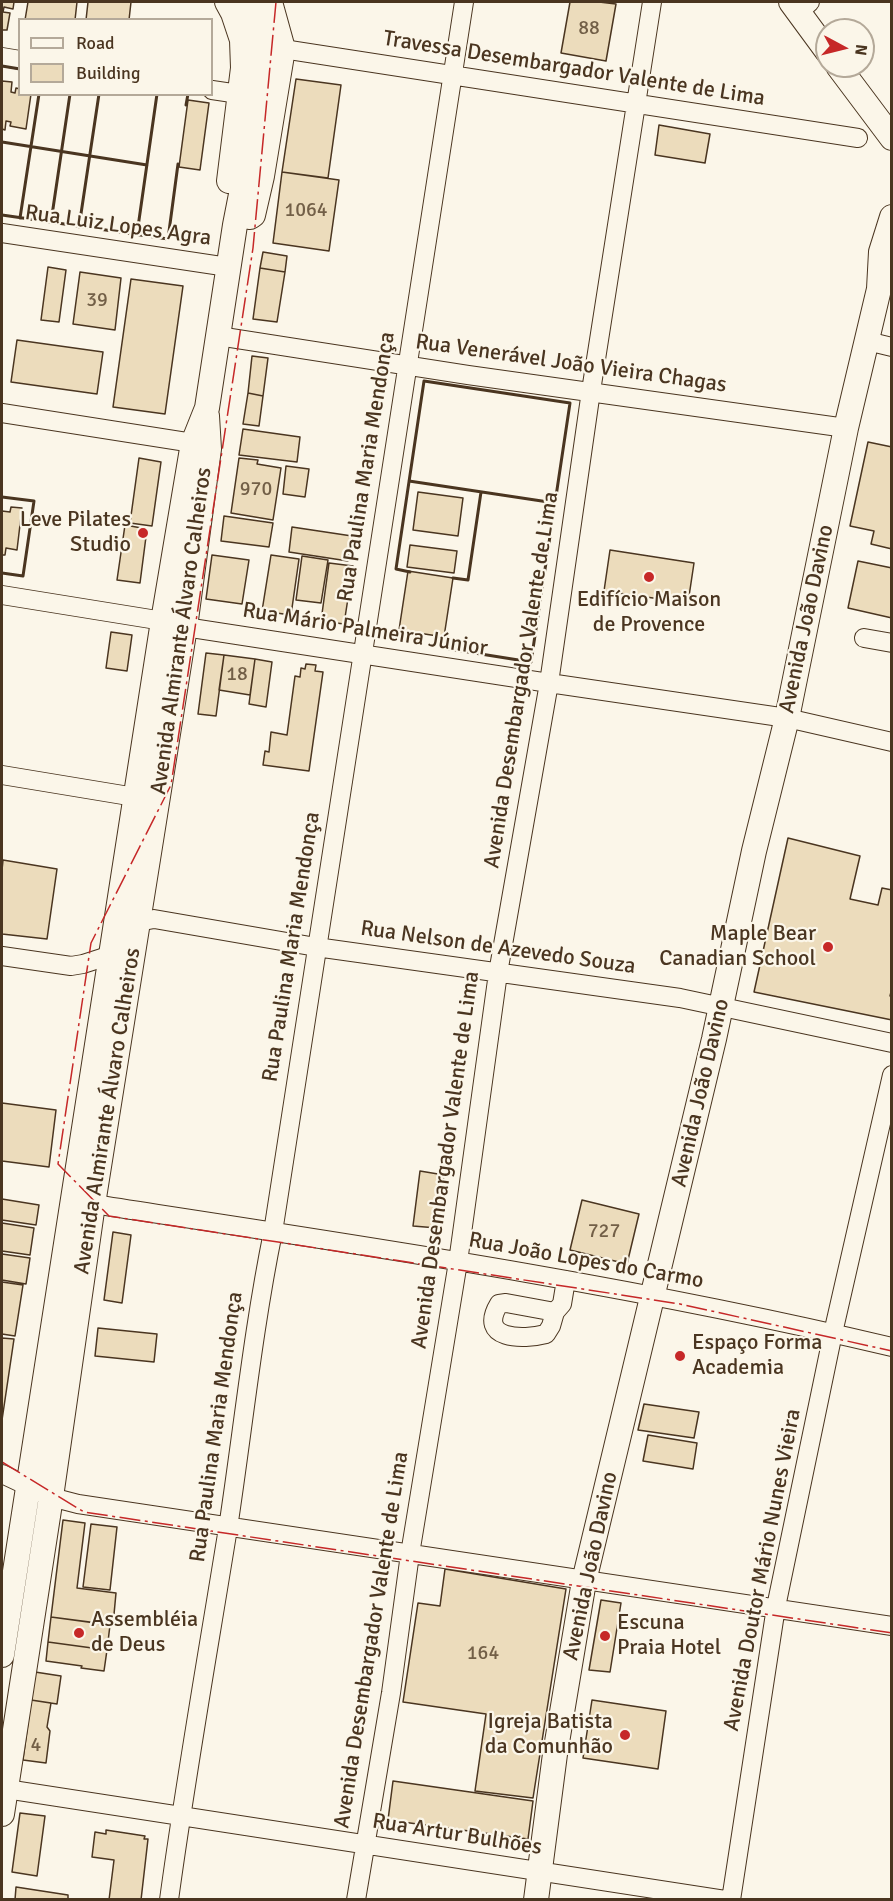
<!DOCTYPE html>
<html>
<head>
<meta charset="utf-8">
<style>
  body { margin:0 }
  #map { position:relative; width:893px; height:1901px; overflow:hidden; background:#fbf6e9; font-family:Signika,sans-serif }
  canvas { display:block }
  .frame { position:absolute; inset:0; border:3px solid #4a3520; pointer-events:none }
  .legend { position:absolute; left:18px; top:18px; width:195px; height:78px; box-sizing:border-box; background:#fbf6e9; border:2px solid #b4a999; margin:0; padding:8px 10px; list-style:none; font-size:18px; color:#4a3520 }
  .legend li { display:flex; align-items:center; gap:12px; height:30px }
  .legend b { width:30px; border:2px solid #b4a999 }
  .north { position:absolute; left:815px; top:18px; width:60px; height:60px; box-sizing:border-box; background:#fbf6e9; border:2px solid #b4a999; border-radius:50%; rotate:97deg; font-size:16px; font-weight:700; line-height:24px; text-align:center; color:#4a3520 }
  .north::after { content:''; display:block; margin:auto; width:21px; height:27px; background:#c62828; clip-path:polygon(50% 0,100% 100%,50% 72%,0 100%) }
</style>
</head>
<body>
<div id="map">
<canvas width="893" height="1901"></canvas>
<div class="frame"></div>
<ul class="legend">
<li><b style="height:8px;background:#fbf6e9"></b>Road</li>
<li><b style="height:16px;background:#ecdcbc"></b>Building</li>
</ul>
<div class="north">N</div>
</div>
<script>
const context = document.querySelector('canvas').getContext('2d');
context.lineJoin = 'round';
function fillPath(path, color) { context.fillStyle = color; context.fill(path, 'evenodd'); }
function stroke(path, color, width, dash) { context.strokeStyle = color; context.lineWidth = width; context.lineCap = dash ? 'butt' : 'round'; context.setLineDash(dash || []); context.stroke(path); }
function label(font, color, halo, rows, align = 'center') {
  context.font = font + ' Signika,sans-serif'; context.lineWidth = 4.5; context.setLineDash([]); context.textBaseline = 'middle'; context.strokeStyle = halo; context.fillStyle = color; for (const [text, x, y, turn = 0] of rows) {
    context.save(); context.translate(x, y); context.rotate((+turn || 0) * Math.PI / 180); context.textAlign = isNaN(turn) ? turn : align; if (halo) context.strokeText(text, 0, 0); context.fillText(text, 0, 0); context.restore();
  }
}
const building = new Path2D(`
  M2,2h12l-1,7 -9,-2 -1,5 7,1 -3,17h-5z
  M28,2h49l-2,18h-50z
  M88,2h43l-2,18h-43z
  M570,2h29l17,2 -10,57 -45,-8z
  M296,79l45,6 -13,93 -46,-6z
  M2,81l10,1 -1,10 4,1 1,-5 4,1v5h11l-5,35 -16,-3 1,-4 -5,-1 -1,9 -3,-1z
  M188,100l21,3 -9,67 -21,-3z
  M659,125l51,9 -5,29 -50,-8z
  M282,172l57,8 -10,71 -56,-8z
  M263,252l24,4 -2,16 -25,-4z
  M48,267l18,3 -7,52 -18,-2z
  M260,268l25,4 -8,50 -24,-3z
  M80,272l41,6 -6,52 -42,-6z
  M131,279l52,7 -18,128 -52,-7z
  M17,340l86,12 -6,42 -86,-12z
  M252,356l16,2 -5,38 -15,-3z
  M248,393l15,3 -4,30 -16,-2z
  M243,429l57,8 -3,25 -58,-7z
  M868,442l24,5v102l-21,-5 3,-13 -24,-5z
  M139,458l22,4 -9,64 -22,-3z
  M239,458l19,2 -1,4 24,4 -8,52 -42,-7z
  M286,466l23,3 -4,28 -22,-3z
  M418,492l45,6 -5,38 -45,-6z
  M11,507l11,1 -5,42 -11,-2 -1,7h-3v-44l8,1z
  M224,516l49,7 -4,24 -48,-6z
  M125,525l22,4 -7,54 -23,-3z
  M292,527l60,9 -4,25 -59,-9z
  M410,545l47,6 -3,22 -47,-6z
  M610,550l84,13 -6,40 -84,-12z
  M212,555l37,5 -7,44 -36,-5z
  M271,555l28,4 -8,56 -29,-4z
  M302,556l26,4 -7,43 -25,-3z
  M858,561l34,7v50l-44,-10z
  M329,563l24,3 -9,58 -23,-3z
  M408,571l45,7 -9,59 -45,-7z
  M111,632l21,3 -5,36 -21,-3z
  M206,653l18,2 -8,61 -18,-2z
  M224,655l31,4 -5,36 -31,-5z
  M255,659l17,3 -6,45 -17,-3z
  M306,664l10,1 -1,6 8,1 -14,99 -46,-6 2,-14 4,1 2,-20 16,3 8,-59 5,1 1,-9 4,1z
  M788,838l72,18 -10,43 28,6 4,-17 10,2v98l-2,8h2v24l-138,-28z
  M3,860l54,9 -10,70 -45,-5v-64z
  M2,1103l54,7 -7,57 -47,-6z
  M420,1171l24,4 -7,53 -24,-2z
  M2,1199l37,6 -3,20 -34,-5z
  M582,1200l57,14 -12,50 -57,-14z
  M2,1223l32,5 -4,27 -28,-4z
  M113,1232l18,3 -9,68 -18,-3z
  M2,1254l28,4 -4,26 -24,-4z
  M2,1282l21,3 -8,51 -13,-2z
  M98,1328l59,6 -3,28 -59,-6z
  M2,1338l12,1 -12,81z
  M644,1404l55,8 -5,26 -56,-8z
  M648,1435l49,8 -4,26 -50,-8z
  M63,1520l22,3 -8,65 39,5 -3,32 -62,-8z
  M91,1524l26,3 -7,63 -27,-3z
  M445,1569l121,20 -33,209 -58,-7 11,-77 -83,-12 15,-99 22,3z
  M601,1600l20,3 -11,69 -21,-2z
  M51,1617l59,8 -3,25 -59,-8z
  M48,1642l59,8 -3,21 -23,-3 1,-2 -36,-5z
  M35,1672l26,4 -4,28 -26,-4z
  M31,1700l20,3 -4,24 3,4 -4,32 -23,-3z
  M592,1700l74,11 -8,58 -75,-11z
  M393,1781l140,20 -5,38 -140,-19z
  M20,1813l25,3 -8,60 -25,-4z
  M106,1830l39,6 -1,3h4l-7,61h-32l5,-40 -22,-3 3,-25 11,2z
  M16,1887l52,8v5h-53z`);
const minor = new Path2D(`
  M799,12l11,-10
  M283,49l575,89
  M2,57l18,3
  M212,90l27,4
  M2,233l226,34
  M218,336l250,39 378,53
  M867,341l25,6
  M2,413l191,30
  M2,595l161,26
  M185,627l364,56 238,35 105,24
  M864,638l28,5
  M2,775l133,22
  M2,956l69,10 12,-2 28,-9 27,-33 16,-3 162,28 364,51 212,45
  M93,1204c267,41 535,80 799,143
  M555,1312l-4,14 -5,8c-23,6 -69,6 -47,-30l7,-1 49,9 7,-8 4,-24
  M2,1474l49,23 27,7 814,122
  M6,1789l719,111
  M169,1900c17,-125 39,-248 59,-372 15,-99 25,-198 45,-296l191,-1230
  M356,1900l35,-207 19,-139 48,-292 40,-289 51,-290 42,-292 61,-389
  M731,1900l45,-293 57,-274 59,-258`);
const major = new Path2D(`
  M227,2l6,11 9,27 1,28 -14,113
  M791,2l36,49
  M838,66l54,72
  M250,217l3,-2 9,-39 21,-127 -13,-47
  M2,1655l161,-1034 30,-178 14,-35 28,-183 18,-92 11,-76 -3,-32 -10,-23
  M2,1814l49,-317 42,-293 92,-577 24,-178 -2,-33
  M536,1900l19,-146 29,-173 130,-542 40,-188 33,-133 59,-290 33,-139 2,-37 11,-35`);
const wall = new Path2D(`
  M2,66l18,3
  M186,105l2,-11
  M2,142l145,23
  M2,215l166,24 10,-75
  M20,218l19,-124
  M51,222l19,-128
  M79,227l20,-133
  M137,234l20,-140
  M409,481l146,22 15,-100 -146,-22 -28,188 14,3
  M2,497l32,4 -11,75 -21,-3
  M453,578l15,2 13,-88
  M445,635l-2,13 88,14 24,-159`);
const power = new Path2D(`
  M276,2l-23,246 -82,537 -80,158 -33,221 51,52 571,88 212,47
  M2,1462l82,50 808,121`);
const markers = [
  [143,533,6,"#c62828"],
  [649,577,6,"#c62828"],
  [828,947,6,"#c62828"],
  [680,1356,6,"#c62828"],
  [79,1633,6,"#c62828"],
  [605,1636,6,"#c62828"],
  [625,1735,6,"#c62828"]
];
const numberNames = [
  ["88",589,29],
  ["1064",306,211],
  ["39",97,301],
  ["970",256,490],
  ["18",237,675],
  ["727",604,1232],
  ["164",483,1654],
  ["4",36,1746]
];
const streetNames = [
  ["Travessa Desembargador Valente de Lima",574,69,9],
  ["Rua Luiz Lopes Agra",118,226,8],
  ["Rua Venerável João Vieira Chagas",571,364,8],
  ["Rua Paulina Maria Mendonça",367,467,-81],
  ["Avenida João Davino",807,619,-78],
  ["Rua Mário Palmeira Júnior",365,630,9],
  ["Avenida Almirante Álvaro Calheiros",182,631,-82],
  ["Avenida Desembargador Valente de Lima",522,680,-81],
  ["Rua Paulina Maria Mendonça",292,947,-81],
  ["Rua Nelson de Azevedo Souza",498,948,8],
  ["Avenida João Davino",701,1093,-77],
  ["Avenida Almirante Álvaro Calheiros",108,1111,-81],
  ["Avenida Desembargador Valente de Lima",446,1160,-82],
  ["Rua João Lopes do Carmo",586,1261,10],
  ["Rua Paulina Maria Mendonça",217,1427,-82],
  ["Avenida João Davino",591,1566,-78],
  ["Avenida Doutor Mário Nunes Vieira",763,1570,-79],
  ["Avenida Desembargador Valente de Lima",372,1640,-81],
  ["Rua Artur Bulhões",457,1835,9]
];
const poiNames = [
  ["Leve Pilates",131,520],
  ["Studio",131,545],
  ["Edifício Maison",649,600,"center"],
  ["de Provence",649,625,"center"],
  ["Maple Bear",816,934],
  ["Canadian School",816,959],
  ["Espaço Forma",692,1343,"left"],
  ["Academia",692,1368,"left"],
  ["Assembléia",91,1620,"left"],
  ["de Deus",91,1645,"left"],
  ["Escuna",617,1623,"left"],
  ["Praia Hotel",617,1648,"left"],
  ["Igreja Batista",613,1722],
  ["da Comunhão",613,1747]
];
fillPath(building, '#ecdcbc');
stroke(building, '#4a3520', 1.5);
stroke(minor, '#4a3520', 20);
stroke(major, '#4a3520', 26);
stroke(minor, '#fbf6e9', 18);
stroke(major, '#fbf6e9', 24);
stroke(wall, '#4a3520', 3);
stroke(power, '#c62828', 1.5, [21, 4.5, 3, 4.5]);
for (const [x, y, r, color] of markers) { const dot = new Path2D(); dot.arc(x, y, r, 0, 2 * Math.PI); context.fillStyle = color; context.fill(dot); stroke(dot, '#fbf6e9', 2); }
label('20px', '#725f47', null, numberNames);
label('22px', '#4a3520', '#fbf6e9', streetNames);
label('22px', '#4a3520', '#fbf6e9', poiNames, 'right');
</script>
</body>
</html>
